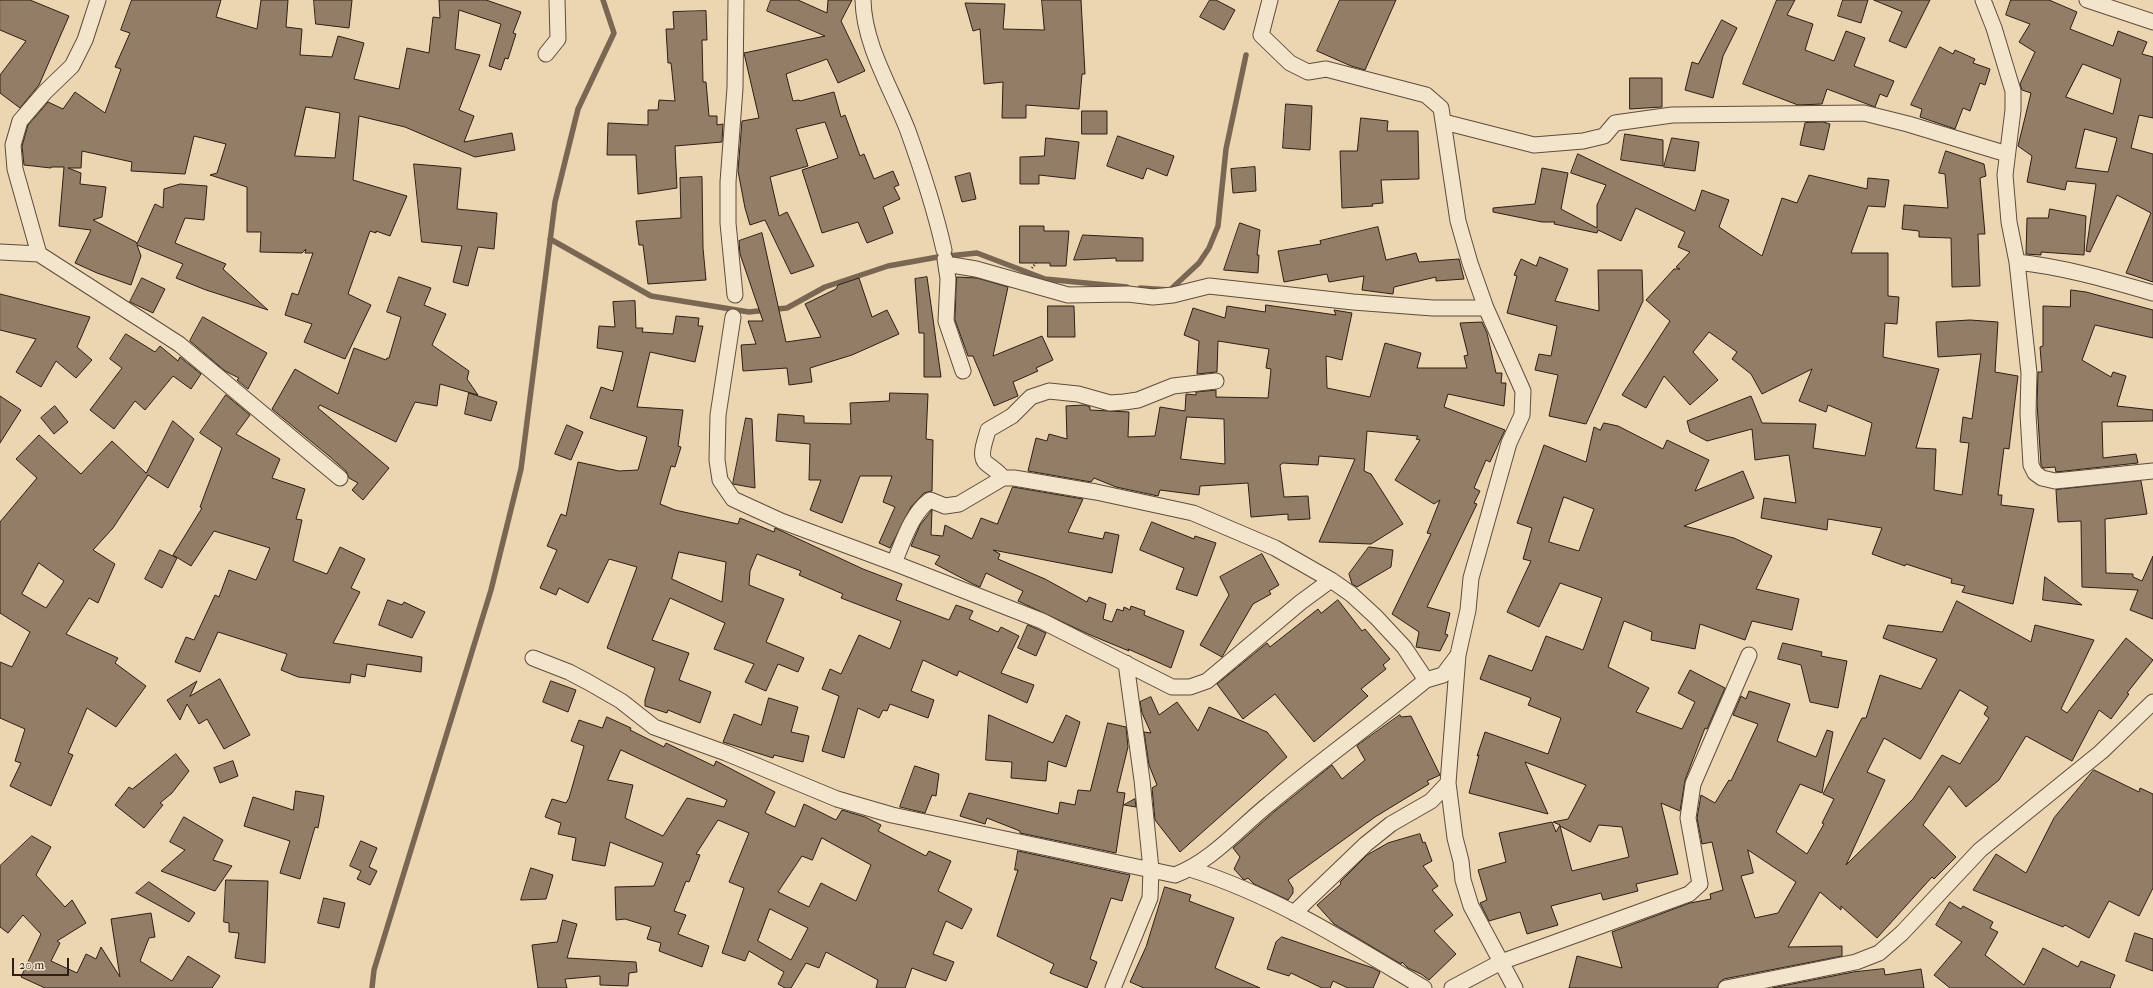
<!DOCTYPE html>
<html>
<head>
<meta charset="utf-8">
<style>
  body { margin:0 }
  #map { position:relative; width:2153px; height:988px; overflow:hidden; background:#ecd5b1; font-family:"IM FELL French Canon",serif }
  canvas { display:block }
  .scale { position:absolute; left:12px; top:958px; width:57px; height:18px; box-sizing:border-box; border:2px solid #301e16; border-top:0; padding-left:5px; font-size:12px; line-height:14px; white-space:nowrap; color:#301e16; -webkit-text-stroke:3px #f3e4cc; paint-order:stroke }
</style>
</head>
<body>
<div id="map">
<canvas width="2153" height="988"></canvas>
<div class="scale">20 m</div>
</div>
<script>
const context = document.querySelector('canvas').getContext('2d');
context.lineJoin = 'round';
function stroke(path, color, width, dash) { context.strokeStyle = color; context.lineWidth = width; context.lineCap = dash ? 'butt' : 'round'; context.setLineDash(dash || []); context.stroke(path); }
function fillPath(path, color) { context.fillStyle = color; context.fill(path, 'evenodd'); }
const stream = new Path2D(`
  M550,239l101,57 98,16 38,-4 38,-21 63,-21 50,-9 39,-4 68,26 82,8
  M1140,288l30,2 29,-27 10,-15 9,-22 8,-77 20,-94
  M372,988l2,-18 117,-380 30,-121 34,-267 23,-93 36,-76 -11,-33`);
const building = new Path2D(`
  M0,0h30l39,16 -30,69 -19,23 -20,-15v-18l26,-34 -26,-11z
  M132,0h89l-5,17 41,12 4,-29h27l-2,27 16,2 -2,26 32,2 6,-21 26,7 -10,36 45,10 8,-41 22,5 4,-36 7,1 -1,-18h47l35,12 -8,21 3,1 -8,25 -3,-1 -4,12 -12,-4 12,-42 -42,-14 -4,39 25,6 -21,55 15,6 -10,26 48,-9 3,17 -40,7 -70,-30 -46,-11 -6,64 54,16 -17,40 -14,-5v2l-6,-2 -22,63 23,11 -26,54 -41,-17 8,-18 -27,-9 7,-22 6,2 15,-42h-8l1,-4 -4,4 -42,-1 1,-20h-14v-45l-37,-12 7,-2 9,-29 -32,-8 -9,38 -54,-3 1,-9 -50,-11 -1,17h-13l13,5 -1,11 26,3 -4,30 -9,3 43,22 1,2 18,-40 8,4 1,-19 16,-5 27,2 -3,34 -19,-2 -10,25 51,21 -3,5 45,41 -62,-20 -30,-12 7,-14 -46,-19 4,11 -10,29 -34,-12 -22,-10 16,-33 -32,-4 5,-59h-13v1l-27,-3 -2,-19 6,-21 20,-23 15,7 12,-17 30,21 16,-44 -6,-2 15,-34 -9,-3zM306,107l34,6 -5,45 -40,-2z
  M314,0h38l-3,28 -33,-4z
  M771,0h27l29,13 1,-13h24l-11,21 24,50 -27,12 -11,-24 -41,15 7,27 6,-1 1,1 34,-9 7,25 4,-2 15,41 4,-2 10,25 19,-8 6,14 -5,2 6,12 -17,8 10,26 -26,10 -9,-21 -36,11 -20,-63 36,-12 -13,-36 -29,7 12,37 -38,11 9,39 8,-4 27,54 -23,8 -26,-54 -15,5 -5,-17 -7,-37 4,-50 17,-3 -15,-65 81,-17 -58,-25z
  M1042,0h39l4,74h-3l-3,35 -53,-4v13h-24l1,-36 -19,2 -4,-55 -7,2 -8,-28 40,1 -2,25 41,1z
  M1210,0h6l19,10 -11,20 -24,-13z
  M1340,0h56l-31,70 -14,-4 -34,-15z
  M1777,0h18l-8,15 26,9 -8,26 29,11 12,-30 19,7 -11,28 40,15 -7,16 -7,-3 -5,13 -48,-18 -5,15 -24,1 -55,-21z
  M1843,0h25l-7,23 -23,-7z
  M1874,0h56l-24,48 -17,-7 13,-29z
  M2011,0h38l28,12 -7,17 43,17 5,-15 29,11 -5,12 11,3v61l-14,-3 -8,33 22,6v128l-27,-9 25,-60 -34,-18 -27,57 -4,-1 10,-67 -29,-3 -2,9 -38,-8 5,-26 -14,-10 13,-53 -9,-3 -2,-6 15,-32 -16,-10 11,-18 -24,-9zM2083,64l38,15 -8,35 -47,-17zM2085,129l32,9 -9,34 -32,-4z
  M706,11l1,29h-5l1,42h3l3,34h8v9l6,-1 -1,18 -47,4 2,42 -39,6 -2,-39h-29l1,-32 40,2v-15h10l1,-10 16,1 -4,-38h-3l-2,-34h8l-1,-17z
  M1722,20l15,8 -14,28 -10,42 -28,-8 7,-28 6,2z
  M1940,47l13,7 2,-4 20,9 -2,4 17,6 -5,16 -5,-2 -10,28 -7,-3 -8,21 -35,-12 2,-8 -11,-4z
  M1630,78h32v29l-32,2z
  M1286,104l26,2 -2,44 -27,-2z
  M1082,111h25v23h-25z
  M1361,118l27,3 -1,10h31l1,48 -38,1 2,23 -11,1 1,2 -31,2 -2,-57h17z
  M1823,122l7,2 -6,26 -24,-5 5,-22z
  M1625,134l38,6v26l-42,-6z
  M1118,136l56,20 -7,20 -20,-8 -4,11 -36,-13z
  M1046,138l33,4 -4,37 -36,-4v9h-19v-27l24,-1z
  M1672,138l27,4 -4,29 -31,-4z
  M1946,151l38,13 2,12 -6,2 5,56h-7l2,52 -28,1 -1,-49 -32,-1v-6l-17,-2 2,-24 44,3 -3,-34 -6,-1z
  M1578,154l117,57 7,-21 27,10 -10,27 43,29 20,-58 15,5 12,-28 58,14 1,-11 21,2 -4,27 -17,-1 -17,47h37v43l11,1 -2,27 -12,-1 -2,34 56,12 -23,79 20,1 -2,41 28,5 7,-52 -9,-1 3,-25 9,2 9,-65 -43,3 -2,-35 34,-2 28,2 -3,50 23,4 -9,73 -5,-1 -6,47h4l-1,10 33,4 -21,95 -51,-12 3,-6 -14,-3 1,-4 -46,-15 -1,2 -33,-12 10,-26 -54,-9 -1,11 -66,-12 3,-20 32,5 -7,-48 -34,5 -3,-31 -45,12 -17,-9 -3,-11 64,-25 11,27 54,1 -3,24 52,8 7,-33 -44,-18 -2,7 -27,-11 13,-32 -50,25 -11,-20 -19,-15 5,-7 -28,-20 -16,20 25,28 -28,25 -26,-29 -18,32 -24,-13 48,-74 -24,-21 28,-31h6l-4,-2 14,-15 -12,-5 7,-15 -49,-24 -15,33 -23,-11 -1,3 -43,-9 1,-2h-13l-49,-10v-4l42,-4 7,-36 26,5 -7,36 36,19v-23l9,-20 -35,-12z
  M414,164l47,4 -4,41 40,4 -3,36 -16,-2 -10,39 -15,-4 9,-36 -40,-4z
  M1255,167l1,24 -23,2 -2,-24z
  M970,173l6,26 -14,3 -7,-25z
  M702,177l1,71 3,32 -58,4 -5,-39h-4l-3,-24 45,-3 -1,-40z
  M2050,209l36,7 -2,39 -43,-3v3l-15,-1 1,-36h21z
  M1240,223l20,7 -3,25h2l-1,18 -34,-3z
  M1020,226h24v5h25l-3,35h-16v-3h-30z
  M1378,227l8,33 30,-7 3,9 40,-3 5,20 -28,2v-4l-42,10 -1,7 -31,-4 2,-14 -35,6 -2,-8 -43,8 -6,-31 43,-7 -1,-3z
  M762,233l24,109 35,-5 -16,-33 31,-15 2,-4 21,-7 13,39 15,-7 12,24 -47,21 -42,13 2,14 -23,3 -2,-17 -44,3 -2,-26 15,-1 -8,-23h15l-23,-67 -1,-13z
  M1083,235l60,3v23h-27v-3l-42,2z
  M1540,257l28,12 -13,32 44,10 -1,-41h44l1,31 -57,123 -37,-8 9,-41 -23,-5 4,-16 12,2 6,-30 -50,-13 10,-37 -3,-1 7,-16 15,7z
  M399,277l32,11 -7,17 22,9 -14,31 37,26 -2,8 11,16 -38,-11 -3,22 -22,-4 -19,40 -76,-37 -2,3 71,60 -26,32 -11,-10 6,-7 -9,-5 -3,-7 -17,-15 -57,-47 23,-40 43,25 16,-46 32,12 1,-2h2l12,-41 -14,-5z
  M927,277l6,42 8,58h-17v-44h-5l-4,-54z
  M957,277l20,1 31,9 -15,69 49,-20 11,24 -17,8 2,3 -25,11 5,14 -24,10 -21,-50h-5l-13,-36z
  M142,278l23,11 -12,24 -23,-11z
  M2071,290l15,2 67,18v28l-58,-13 -13,35 29,17 2,-5 13,4 -9,30 36,4v11l-51,1 1,36 33,-4 2,9 -82,9 -1,-5 -12,1 -2,-3 -4,-62 1,-31h4l-2,-25 3,-1v-40l27,1z
  M0,294l90,23 -13,30 15,13 -16,18 -20,-17 -15,26 -25,-15 20,-33 -36,-9z
  M635,301l1,27h7l-1,4 31,2 3,-18 23,2 -1,8h5l-8,36 -45,-10 -13,55 46,3 -5,36 3,1 -6,20 -4,-1 -11,38 15,6 63,14 2,-6 34,14 1,-4 88,41 39,15 -6,16 53,20 7,-15 17,6 -4,8 29,13 3,-5 18,9 -18,37 33,12 -7,18 -68,-32 -2,5 -34,-16 -12,31 23,9 -6,18 -38,-14 -3,7 -4,-1 -4,8 -21,-10 -14,50 -22,-7 17,-55 -17,-7 8,-20 11,5 18,-39 31,14 11,-28 -60,-23 2,-4 -44,-19 2,-4 -44,-17 -7,17 -1,14 35,14 -18,43 38,16 -6,14 -20,-8 -12,27 -21,-9 9,-18 -40,-15 11,-26 -55,-25 -18,42 37,13 -10,27 32,12 -11,31 -32,-13 -1,3 -22,-7v-6l10,-32 -48,-20 30,-81 -28,-8 -21,44 -29,-15 -3,7 -16,-7 17,-38 -10,-4 14,-32 5,2 12,-54 41,9 19,-1 9,-33 -57,-19 11,-31 12,4 10,-39 -26,-4 2,-22 16,1 -2,-25zM679,552l47,10 -4,40 -50,-23z
  M1266,305l70,10 -2,-5 18,3 -10,47 -16,-4 1,32 43,9 15,-54 36,10 -4,15h50l-3,-12 4,-1 -8,-32 22,-1 5,11 9,40h6l-1,10h5l-2,23 -56,-12 -4,13 61,23 -15,32 -4,-2 -12,28 6,3 -6,12 3,1 -50,103 23,6 -5,21 3,1 -8,16 -24,-4 3,-15 -27,-18 39,-80 -4,-1 13,-33 -6,4 -39,-24 25,-40 -4,-1 2,-3 -51,-5 -3,40 7,3 32,50 -32,20 -52,-2 36,-83 -36,-3 -1,9 -35,-2 -3,2 4,32 24,-1 2,23 -22,1v-6l-37,3 -3,-34 -48,3 -1,9 -39,-5 -2,6 -42,-9 -22,-9 -3,4 -63,-11 8,-33 11,3 2,-7 18,5 -1,-33 19,-1 5,2v3l39,2 -1,25 27,-1 5,-29 25,4 1,-17 10,1v-3l20,-2v7l52,1 3,-29 -5,-1 3,-19 -51,-8 -1,31 -20,2 2,-33 -15,-6 9,-27 32,10 2,-12 38,6zM1187,417l37,2 1,45 -44,-5z
  M1048,306h26l1,31h-27z
  M203,317l64,36 -19,36 -11,-9 2,-2 -14,-7 -35,-30z
  M126,334l29,18 5,-6 18,15 2,-4 21,17 -10,15 -18,-13 -28,34 -10,-9 -21,28 -24,-19 32,-42 -12,-9z
  M469,393l28,9 -6,19 -26,-7z
  M890,393l38,1 -2,45 7,1 -1,51 -8,2 -13,14 -21,41 -11,-5 16,-36 -12,-5 9,-26h-32l-18,47 -32,-13 11,-30h-12l1,-36 -34,-3 2,-27 26,2v7l47,1 -1,-21 39,-2z
  M226,395l24,20 -14,19 44,25 -8,19 33,11 -9,30 6,1 -9,41 34,13 13,-27 25,12 -14,29 9,4 -27,51 89,14 -1,15 -54,-8 -2,13 -14,-3 -1,9 -52,-6 -17,-7 6,-16 -69,-22 -18,40 -25,-10 11,-25 8,3 21,-45 4,2 10,-27 27,10 14,-32 -56,-17 -23,35 -18,-11 29,-47 -2,-1 22,-59 -22,-15z
  M0,396l21,14 -21,33z
  M55,406l13,16 -14,12 -13,-16z
  M746,418l6,1 3,69 -22,-4z
  M173,421l21,18 -26,49 -20,-13 -35,53 -20,22 22,14 -17,39 -9,-5 -23,36 52,24 -3,5 31,23 -30,41 -29,-19 -19,45 5,2 -22,51 -41,-20 11,-23 -6,-2 10,-32 -25,-11v-56l12,5 18,-35 -30,-19v-91l37,-44 -21,-19 23,-24 42,39 31,-33 34,32zM39,563l25,18 -18,27 -24,-14z
  M1604,423l14,3 45,23 4,-9 42,20 -14,31 48,-20 11,27 -70,28 50,12 38,18 -16,33 43,10 -7,31 -40,-9 -7,19 -45,-16 -5,25 -44,-9 1,-8 -28,-11 -16,46 41,21 -13,24 46,17 13,-27 -17,-9 12,-23 35,18 -18,41 -2,-1 -20,52 -5,31 -19,-8 17,71 -42,10 2,7 -35,9 -2,-7 -50,13 7,19 -31,9 -7,-22 -31,9 -9,-18 7,-3 -9,-30 28,-8 -7,-29 53,-11 4,10 4,-7 -7,-3 15,-3 18,-34 -61,-23 23,52 -79,-21 10,-38 -2,1 8,-24 63,22 13,-36 -33,-13 3,-7 -51,-19 9,-24 43,16 14,-35 37,14 19,-52 -42,-15 -21,44 -32,-15 24,-51 -8,-2 9,-31 -15,-5 27,-78 42,17 8,-35 6,3zM1564,497l30,12 -15,42 -30,-9zM1599,825l23,2 7,30 -57,14 -12,-45 30,16z
  M567,425l16,7 -12,28 -16,-6z
  M2141,481l6,33 -42,5 1,54 27,1v3l9,4 11,-25v63l-23,-9 8,-20 -56,-3 -1,-66 -23,1 -2,-32z
  M1013,487l70,12 -15,33 35,7 2,-7 14,3 -7,38 -119,-23 7,4 -2,5 47,20 42,23 2,-5 17,7 -3,15 9,3 5,-13 6,2 1,-4 6,3 1,-4 14,5 -1,4 40,16 -13,37 -43,-19 1,2 -41,-17 -70,-33 5,-10 -37,-18 -6,14 -7,-3 -38,-20 5,-8 -29,-10 9,-21 12,-15 -1,25 12,1 2,-11 27,14 9,-21 16,6z
  M1152,522l42,17 1,-3 21,7 -19,53 -21,-7 8,-21 -44,-18z
  M1369,547l24,3 -2,17 -34,20 -5,-3 -3,-10z
  M160,550l17,8 -15,30 -17,-9z
  M1262,554l17,31 -10,6 2,3 -18,10 -31,53 -22,-12 29,-50 -9,-18z
  M2045,577l37,28 -39,-5z
  M388,600l14,5 2,-3 21,10 -13,26 -33,-13z
  M1338,600l24,31 3,-2 25,30 -7,6 3,4 -25,20 7,7 -54,46 -39,-48 -32,25 -26,-35 50,-41 3,4 48,-38 3,4z
  M1957,601l74,41 4,-17 59,15 -33,69 6,4 59,-75 27,22 -26,33 2,1 -18,25 -12,-9 -27,51 -46,-25 -27,44 -33,27 -17,-21 -26,39 33,32 -22,22 -2,-2 -55,61 -36,-32v4l-21,-18 -32,55 54,-1v10l-118,23 -4,3 -3,6h-148l8,-32 45,12 -10,-36 78,-29 21,-4 -1,-5 13,-4 -11,-48 -10,2 -5,-26 4,-23 14,8 14,-23 2,1 27,-57 -25,-9 8,-19 5,3 3,-8 41,13 -13,37 39,16 11,-27 6,2 -11,61 -22,-9 -24,48 31,22 17,-30 -2,-1 12,-24 -11,-5 39,-76h4l14,-43 41,14 16,-30 -54,-21 5,-13 54,7zM1960,690l28,17 -4,7 5,4 -29,46 -18,-9 -29,44 -67,66 39,-85 -18,-8 17,-34 36,21zM1748,850l48,32 -18,31 -23,5 -14,-42 12,-3z
  M1028,625l18,8 -10,23 -18,-8z
  M1783,643l39,9 -1,4 26,5 -9,47 -28,-6 -9,-37 -23,-6z
  M220,679l30,56 -26,14 -17,-30 -8,5 -12,-20 -7,16 -13,-20 30,-19 -7,15z
  M551,681l25,9 -8,22 -25,-10z
  M1151,697l8,18 18,-13 21,29 11,-24 58,25 20,25 -107,95 -25,-32 -3,-32 5,-3 -8,-20 -5,-33 7,1 -9,-20 -2,-11z
  M769,698l29,9 -7,25 18,4 -6,26 -29,-7 -1,3 -50,-16 11,-28 27,11z
  M989,715l64,28 13,-28 14,7 -14,45 -18,-6 -2,20 -35,-3 1,-16 -26,-2z
  M1400,715l1,2 10,-1 29,59 -13,6 2,3 -54,33 -87,63 5,8v5l-5,7 -34,-16 -6,-6 -4,2 -10,-11 6,-12 -7,-9 42,-37 57,-46 10,14 23,-19 -8,-14z
  M607,717l24,11 -1,2 34,17 2,-4 48,23 2,-5 59,31 -10,21 30,14 9,-23 32,16 6,-10 23,7 16,8 -3,6 48,25 3,-5 22,10 -13,30 34,18 -10,20 -16,-8 -13,33 21,8 -8,19 -34,-13 -7,20h-29l2,-8 -52,-28 -7,16 -13,-5 -15,25h-6l-7,-4 6,-12 -35,-21 -4,10 -23,-8 22,-65 -15,-6 20,-49 -31,-13 -22,34 4,1 -11,27 -3,-1 -12,30 12,4 -8,19 31,12 -7,21 -43,-16 2,-8 -14,-4 4,-12 -26,-8 -9,1 -1,-33 39,-1 9,-23 -53,-21 -5,24 -33,-6 4,-22 -18,-4 3,-11 -16,-6 7,-18 14,4 3,-5 15,-52 -13,-5 8,-21 23,8zM621,750l106,50 -3,7 -37,-9 -24,38 -38,-18 8,-33 -25,-5zM822,838l49,27 -15,36 -35,-18 -12,24 -31,-15 24,-36 10,4zM770,909l38,19 -17,32 -33,-19z
  M1108,723l18,4 2,20 -11,45 8,1 -9,60 -96,-20v-2l-33,-13 -2,6 -25,-8 9,-23 89,21 2,-12 15,3 3,-15 12,1z
  M176,754l13,17 -17,22 -12,10 3,2 -19,23 -29,-23 14,-18 3,2z
  M233,761l5,15 -18,7 -6,-15z
  M915,766l24,8 -3,22 -4,-1 -7,18 -25,-6z
  M2094,770l45,22 1,-4 13,6v94l-14,28 -30,-15 -20,37 -24,-13 -2,2 -90,-37 23,-36 30,19 28,-55z
  M296,791l28,5 -6,32 -3,-1 -15,52 -20,-6 10,-32 -46,-15 9,-29 40,13z
  M1135,799l1,8 -12,-2z
  M184,817l39,23 -10,20 19,6 -17,25 -54,-20 24,-21 -15,-8z
  M1420,834l3,9 2,-1 7,19 -9,5 15,20 -6,4 21,25 -19,16 22,23 -27,26 -8,-6 -13,-6 -6,-6 -1,2 -67,-40 -17,-19 24,-21 -1,-2 27,-27 21,-12z
  M32,836l19,11 -15,28 29,32 7,-7 14,23 -29,18 3,2 -9,18 26,12 9,-19 10,5 5,-12 19,30 -9,-58 40,-6 4,24 -6,1 -9,23 32,20 16,-25 32,20 -8,12h-167l-24,-11 20,-43 -18,-19 -15,18 -8,-6v-61z
  M361,841l16,7 -8,19 8,4 -7,14 -13,-6 4,-8 -11,-5z
  M1018,851l112,24 -8,26 -11,-3 -21,61 7,3 -10,26 -37,-15 4,-9 -57,-28 21,-66h-3z
  M531,868l22,7 -7,24 -25,1z
  M226,880l42,1 -3,82 -30,-5 4,-25 -10,-1v-9l-5,-1z
  M149,882l46,31 -6,9 -53,-29z
  M1165,887l26,8 -2,6 45,17 -19,50 45,20h-116l-14,-6 16,-35z
  M324,898l21,5 -6,25 -21,-5z
  M1950,902l11,7 2,-3 30,16 -3,6 8,4 -13,23 39,30 19,-37 35,19 3,-6 34,14 -5,13h-160l-16,-13 28,-33 -26,-17z
  M563,920l14,4 -10,34 69,4 1,10 -8,1 -1,13 -28,-1v-9l-35,3 2,9h-29l-6,-43 25,-3z
  M2135,933l18,6v32l-27,-10z
  M1282,937l91,31 7,4 -7,16h-25l-15,-7 -3,7h-8l-31,-15 -2,3 -22,-7 9,-27z
  M1884,969l1,6 36,-6 3,19h-152l81,-16z`);
const path = new Path2D(`
  M1032,268l4,-5`);
const street = new Path2D(`
  M98,0l-13,40 -13,26 -27,26 -25,29 -7,24 2,24 24,85 140,90 161,134
  M863,0c1,46 29,89 45,131 14,39 27,79 36,119
  M1270,0l-9,35 29,28 18,9 18,-3 100,26 15,13 17,113 12,42 16,45 37,83 -1,24 -13,28 -38,135 -3,32 -10,45 -10,128 7,55 6,23 2,19 8,26 44,82
  M1983,0l11,28 19,63v19l-8,65 4,47 8,40 12,111 -1,41 3,51 4,8 7,5 13,3 98,-10
  M2087,0l66,22
  M546,54l12,-15 -1,-39
  M1444,122l90,23 49,-4 21,-5 11,-13 57,-8 192,-2 44,11 99,30
  M0,252l39,2
  M945,259l3,20 -2,42 17,50
  M2017,262c47,5 91,18 136,31
  M946,264l30,5 92,26 60,-1 25,3 20,-2 36,-9 144,16 80,6h53
  M735,295l-7,-72v-41l7,-94 1,-88
  M733,317l-15,98 -1,45 3,20 13,19 48,22 113,42 148,58 130,66h18l17,-6 94,-79 30,-22
  M1003,478c-5,-7 -11,-10 -17,-15 -8,-7 0,-24 2,-33l24,-14 19,-19 18,-6 29,3 32,9 14,-1 14,-2 35,-14 43,-5
  M894,563c9,-21 17,-49 36,-63l15,6 14,-2 44,-26h11l82,14 97,21 82,35 56,32 20,14 25,23 28,30 22,33
  M533,658l36,14 19,10 33,19 33,26 72,26 111,46 55,16 283,60c37,-14 64,-47 94,-71 51,-43 106,-82 157,-124l17,-5 15,-20
  M1190,869c84,26 159,74 234,119
  M1294,913l72,-69 25,-20 40,-23 17,-18
  M1113,988l37,-90 1,-29 -9,-89 -16,-117
  M1452,988l49,-26 188,-68 11,-10 -12,-66 5,-34 56,-129
  M1726,988l130,-26 23,-9 23,-20 78,-83 121,-98 52,-50`);
stroke(stream, '#7a6753', 5.5);
fillPath(building, '#927d67');
stroke(building, '#301e16', 1);
stroke(street, '#5f4c3d', 17);
stroke(path, '#301e16', 2.5, [1, 2]);
stroke(street, '#f3e4cc', 15);
</script>
</body>
</html>
